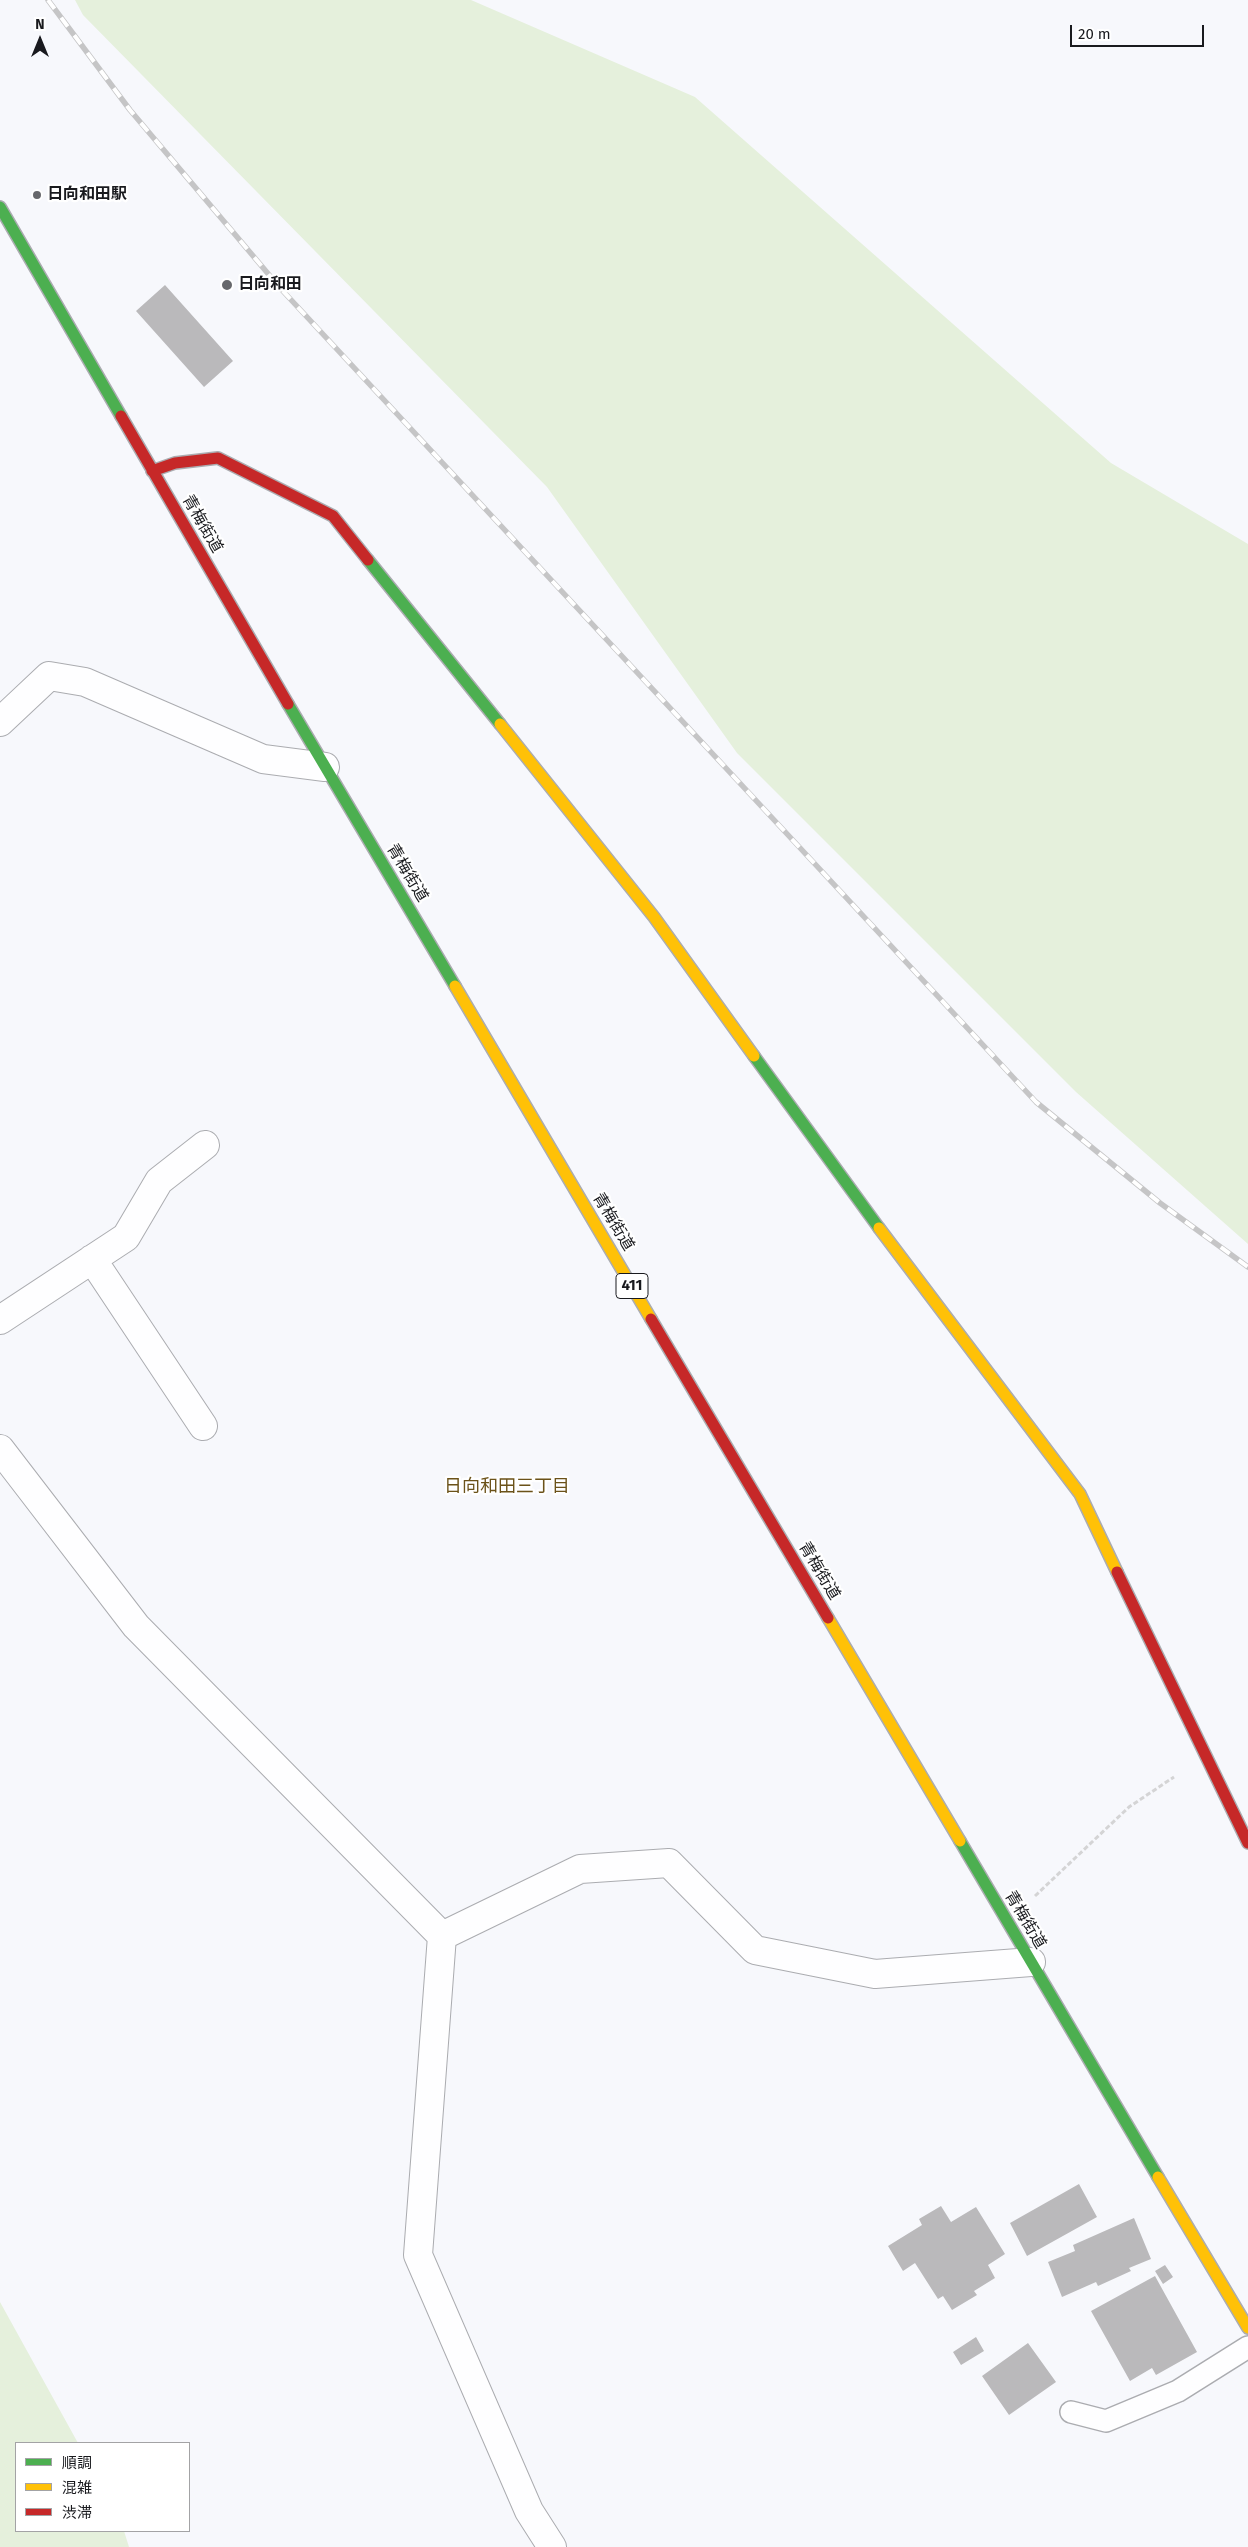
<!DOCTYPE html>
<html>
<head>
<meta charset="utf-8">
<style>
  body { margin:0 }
  #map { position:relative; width:1248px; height:2547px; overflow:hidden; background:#f7f8fc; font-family:"Fira Sans","Noto Sans JP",sans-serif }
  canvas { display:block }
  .legend { position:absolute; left:15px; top:2442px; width:175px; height:90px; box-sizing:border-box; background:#fff; border:1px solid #a3a3a5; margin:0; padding:6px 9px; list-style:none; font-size:15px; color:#191a1e }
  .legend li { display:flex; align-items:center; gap:10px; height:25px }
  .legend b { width:25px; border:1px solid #a3a3a5 }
  .north { position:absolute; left:15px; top:15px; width:50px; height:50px; -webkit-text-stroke:4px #fff; paint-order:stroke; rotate:0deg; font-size:14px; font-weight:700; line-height:20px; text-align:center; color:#191a1e }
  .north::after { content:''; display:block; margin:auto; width:18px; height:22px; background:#191a1e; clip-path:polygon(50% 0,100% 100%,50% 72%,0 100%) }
  .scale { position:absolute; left:1070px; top:25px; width:134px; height:22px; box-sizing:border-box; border:2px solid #191a1e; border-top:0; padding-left:6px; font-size:15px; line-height:18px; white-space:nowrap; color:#191a1e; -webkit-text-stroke:4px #fff; paint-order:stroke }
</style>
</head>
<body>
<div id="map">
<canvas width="1248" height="2547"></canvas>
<ul class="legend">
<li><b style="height:6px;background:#4caf50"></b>順調</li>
<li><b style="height:6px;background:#ffc107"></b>混雑</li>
<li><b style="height:6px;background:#c62828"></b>渋滞</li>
</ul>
<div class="north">N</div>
<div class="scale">20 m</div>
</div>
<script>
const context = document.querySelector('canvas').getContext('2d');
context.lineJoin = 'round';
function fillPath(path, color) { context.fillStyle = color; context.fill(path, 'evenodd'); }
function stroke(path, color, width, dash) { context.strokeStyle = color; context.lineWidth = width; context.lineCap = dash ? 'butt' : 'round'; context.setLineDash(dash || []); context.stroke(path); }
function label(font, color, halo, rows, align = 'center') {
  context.font = font + ' "Fira Sans","Noto Sans JP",sans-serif'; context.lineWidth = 4.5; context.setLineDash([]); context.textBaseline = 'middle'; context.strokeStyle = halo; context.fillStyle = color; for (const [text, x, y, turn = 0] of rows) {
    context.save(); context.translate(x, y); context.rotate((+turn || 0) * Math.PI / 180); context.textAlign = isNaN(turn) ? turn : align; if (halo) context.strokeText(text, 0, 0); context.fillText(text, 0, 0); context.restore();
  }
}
const green = new Path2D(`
  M75,0h396l224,97 416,366 137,81v700l-172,-152 -339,-339 -190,-266 -464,-472z
  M0,2302l78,141h-62v88h108l5,16h-129z`);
const building = new Path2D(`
  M165,285l68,76 -29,26 -68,-76z
  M1079,2184l18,33 -70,39 -17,-33z
  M941,2206l10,16 25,-15 29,47 -17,11 7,13 -21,13 3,4 -25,15 -9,-14 -5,3 -23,-36 -12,8 -15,-25 34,-21 -3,-6z
  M1134,2218l17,41 -22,9 2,3 -33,15 -2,-4 -34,15 -14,-35 27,-11 -2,-6z
  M1165,2265l8,12 -10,7 -8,-13z
  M1155,2276l42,76 -41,23 -4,-7 -22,13 -39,-70z
  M976,2337l8,14 -23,14 -8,-13z
  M1028,2343l28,39 -47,33 -27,-39z`);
const path = new Path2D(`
  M1035,1896l94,-89 45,-30`);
const lane = new Path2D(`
  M1071,2412l35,9 72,-30 70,-44`);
const street = new Path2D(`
  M0,722l49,-46 36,6 178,77 62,8
  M92,1259l111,167
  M0,1320l126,-83 33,-56 46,-36
  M0,1449l136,177 306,310
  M552,2547l-23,-36 -111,-256 24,-319 138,-67 89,-6 86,87 120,24 156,-12`);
const fast = new Path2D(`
  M0,207l121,209
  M368,560l132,164
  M288,704l167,282
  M754,1056l125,172
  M960,1841l198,336`);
const slow = new Path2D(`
  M500,724l154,193 100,139
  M455,986l196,333
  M879,1228l201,266 37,78
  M828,1618l132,223
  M1158,2177l90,151`);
const jam = new Path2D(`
  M121,416l167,288
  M152,471l23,-8 43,-5 115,58 35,44
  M651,1319l177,299
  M1117,1572l131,271`);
const rail = new Path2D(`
  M48,0l82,110 151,179 755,813 124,101 88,64`);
const markers = [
  [37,195,5,"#67686c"],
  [227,285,6,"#67686c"]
];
const shields = [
  [632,1286,32]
];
const shieldNames = [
  ["411",632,1286]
];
const poiNames = [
  ["日向和田駅",47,195],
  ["日向和田",238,285]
];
const streetNames = [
  ["青梅街道",202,524,60],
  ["青梅街道",407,873,59],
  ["青梅街道",613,1222,59],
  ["青梅街道",819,1571,59],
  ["青梅街道",1025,1920,59]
];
const neighbourhoodNames = [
  ["日向和田三丁目",507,1487]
];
fillPath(green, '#e5f0dc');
fillPath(building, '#bab9bb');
stroke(lane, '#abacb0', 24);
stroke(street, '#abacb0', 30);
stroke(fast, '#abacb0', 14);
stroke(slow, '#abacb0', 14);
stroke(jam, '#abacb0', 14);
stroke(path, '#d4d4d5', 3, [5, 2.5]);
stroke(lane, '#fefeff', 21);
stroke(street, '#fefeff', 28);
stroke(fast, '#4caf50', 11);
stroke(slow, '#ffc107', 11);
stroke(jam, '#c62828', 11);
stroke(rail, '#c5c5c6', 5.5);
stroke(rail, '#fff', 4, [11]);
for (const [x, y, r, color] of markers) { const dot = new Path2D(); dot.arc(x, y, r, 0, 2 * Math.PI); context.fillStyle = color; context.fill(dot); stroke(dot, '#fff', 2); }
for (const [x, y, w] of shields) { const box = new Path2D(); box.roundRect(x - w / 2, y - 12.5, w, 25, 4); context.fillStyle = '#fff'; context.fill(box); stroke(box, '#191a1e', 1); }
label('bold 15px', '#191a1e', null, shieldNames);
label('bold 16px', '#191a1e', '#fff', poiNames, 'left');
label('16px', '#191a1e', '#fff', streetNames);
label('18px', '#6b5219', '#fff', neighbourhoodNames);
</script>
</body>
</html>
